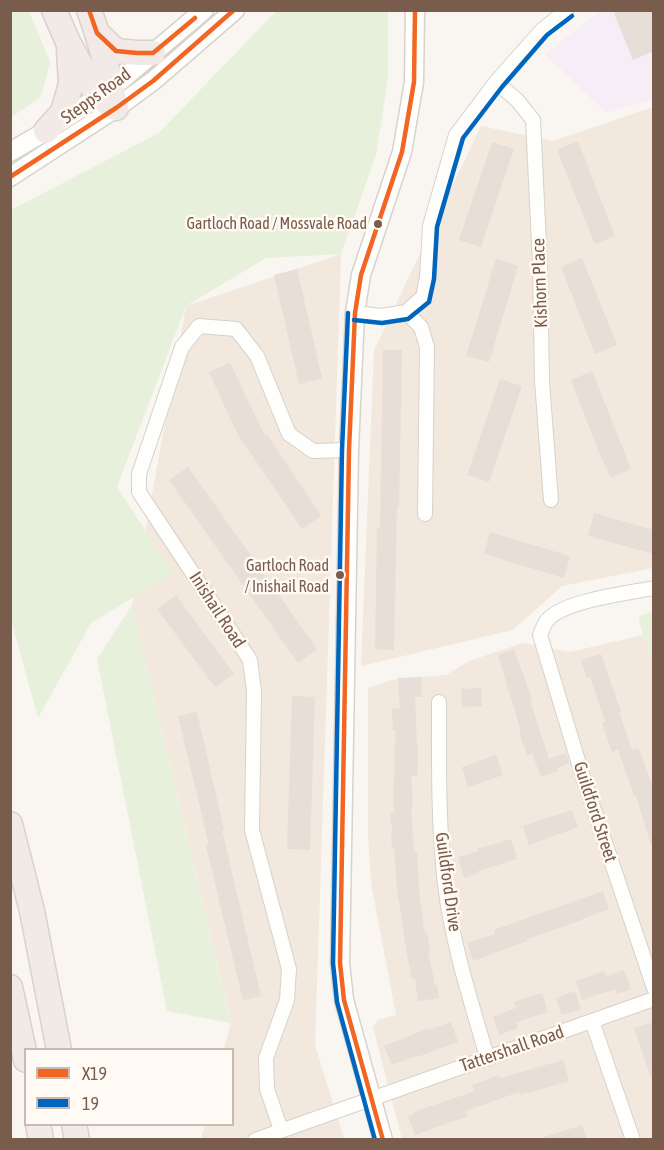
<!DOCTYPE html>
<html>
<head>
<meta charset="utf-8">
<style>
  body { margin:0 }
  #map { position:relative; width:664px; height:1150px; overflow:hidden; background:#f9f5f0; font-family:"Asap Condensed",sans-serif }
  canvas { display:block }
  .frame { position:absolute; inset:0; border:12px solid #7a5c4d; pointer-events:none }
  .legend { position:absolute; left:24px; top:1048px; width:210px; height:78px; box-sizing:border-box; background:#fffaf3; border:2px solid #cabbb1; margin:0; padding:8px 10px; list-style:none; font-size:18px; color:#7a5c4d }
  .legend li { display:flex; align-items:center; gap:12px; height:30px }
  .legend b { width:30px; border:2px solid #cabbb1 }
</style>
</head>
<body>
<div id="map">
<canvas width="664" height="1150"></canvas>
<div class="frame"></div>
<ul class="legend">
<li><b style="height:8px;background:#f26522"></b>X19</li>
<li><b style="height:8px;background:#0065bd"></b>19</li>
</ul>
</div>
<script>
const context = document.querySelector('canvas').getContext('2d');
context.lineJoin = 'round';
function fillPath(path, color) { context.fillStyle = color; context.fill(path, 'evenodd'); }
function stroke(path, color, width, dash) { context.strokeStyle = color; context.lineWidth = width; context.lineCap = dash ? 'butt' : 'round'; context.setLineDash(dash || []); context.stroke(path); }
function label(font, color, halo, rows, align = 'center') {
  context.font = font + ' "Asap Condensed",sans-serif'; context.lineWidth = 5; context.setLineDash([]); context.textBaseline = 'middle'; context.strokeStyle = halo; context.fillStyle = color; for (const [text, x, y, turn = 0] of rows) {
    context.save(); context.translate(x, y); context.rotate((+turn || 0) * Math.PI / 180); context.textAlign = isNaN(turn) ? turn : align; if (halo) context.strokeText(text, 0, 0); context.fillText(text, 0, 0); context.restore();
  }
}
const residential = new Path2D(`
  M653,107v461l-91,18 -49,44 -152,36 13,-316 107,-224 72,15z
  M341,254l-26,791 29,94h-143l4,-14 27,-1v-74l-8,-1 7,-27 -99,-417 54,-299z
  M643,635l11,30 -1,474h-251l-29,-112 5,-7 18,-5 -25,-132 -3,-50v-145l23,-8 55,-5 23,-14 54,-18 47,9z`);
const education = new Path2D(`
  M600,11h53v88l-47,14 -61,-59z`);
const green = new Path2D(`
  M11,10l18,1 21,51 -9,35 -30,20z
  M277,10l111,1v67l-12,77 -35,99 -75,4 -80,48 -69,181 56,86 -82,50 -53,95 -27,-99v-409l148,-77z
  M132,605l99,418 -64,-12 -70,-352z
  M653,612h1l-1,53 -13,-40 -1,-6 2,-4z`);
const building = new Path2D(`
  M621,10h33v41l-21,9 -19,-47z
  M578,141l37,95 -20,8 -38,-94z
  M492,142l22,7 -33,98 -22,-7z
  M582,258l35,87 -22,9 -34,-87z
  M496,259l22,7 -29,96 -23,-6z
  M297,269l25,109 -23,6 -25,-109z
  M383,350h19l-3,158h-2l-3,142 -19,-1 2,-121h3z
  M230,363l35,73 2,-1 54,81 -19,13 -65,-96 -28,-61z
  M592,371l39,98 -20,9 -11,-23 -29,-75z
  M500,379l22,7 -33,96 -22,-7z
  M188,467l129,182 -19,14 -129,-183z
  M594,513l60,17v24l-66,-18z
  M490,532l80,24 -6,22 -80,-24z
  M176,595l58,79 -19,13 -58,-78z
  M514,649l18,50 -2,1 19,59 17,-6 3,10 -12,5 1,3 -17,6 -9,-24 -5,2 -8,-23 2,-1 -23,-76z
  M601,654l20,58h-2l13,38 6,-3 16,42v56h-3l-15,-49h-2l-16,-47 -6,3 -10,-29 3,-1 -15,-45 -3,1 -6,-18z
  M421,677l1,20h-7l2,48h1v18l-1,13 -6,-1 2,33 -2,1 3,43h3l3,53h1l3,26h3l3,21h-2l7,33h2l2,13 -21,3 -3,-23 -3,1 -5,-24 -8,-54h-1l-4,-53h-2l-1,-14h2l-3,-20 4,-1 -1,-16 2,-40 -1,-1 2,-26h-3l-1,-21 8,-1 -2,-30z
  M481,688l1,18 -20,1 -1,-18z
  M292,696l23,1 -5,153 -23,-1z
  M197,712l27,118h-2l39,166 -18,4 -37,-154 3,-1 -31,-129z
  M496,755l7,20 -35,12 -6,-20z
  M572,810l6,17 -49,18 -6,-19z
  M511,839l6,20 -39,12 1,2 -15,5 -6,-21 20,-6 -1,-2z
  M603,891l6,18 -27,10v1l-55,19v2l-54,20 -6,-18 28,-9 -1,-4z
  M624,970l7,19 -14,5 -2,-5 -33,11 -6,-19 28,-10 2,5z
  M575,991l6,18 -19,6 -6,-17z
  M542,993l6,19 -32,10 2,6 -19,7 -6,-18 23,-9 -2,-6z
  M451,1022l7,20 -41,15 -1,-1 -24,9 -8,-19 45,-18v2z
  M654,1022v55l-3,1 -17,-50z
  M563,1060l6,21 -49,14 -1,-3 -53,19 2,5 -53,19 -7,-19 6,-3v-1l61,-21 -3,-6 27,-10 1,3z
  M582,1125l5,15h-43v-3z`);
const street = new Path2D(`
  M496,82l21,18 16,20 7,145 2,116 9,119
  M406,312l15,15 6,20 -2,167
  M355,313l26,3 25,-4 17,-15 4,-19 3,-52 26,-91 40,-53 46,-52 25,-20
  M654,588c-26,5 -94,13 -108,34 -3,4 -4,9 -6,13l42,139 72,214
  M439,702c0,61 -1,122 6,182 7,60 26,117 42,173
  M592,1021l41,119
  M281,1130l-14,-41 -1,-31 21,-58 2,-31 -37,-139 2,-139 -4,-31 -111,-168v-18l43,-127 17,-21 37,3 21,27 32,78 24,17 36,-1
  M255,1140l399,-141`);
const secondary = new Path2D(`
  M10,152l36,-21 66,-43 92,-78
  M10,177l106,-69 37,-27 82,-71
  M383,1140l-39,-140 -4,-37 9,-513 6,-137 6,-38 41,-123 12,-70 1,-72`);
const highway = new Path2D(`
  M54,10l14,32 30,55 18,11
  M89,10c12,32 20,65 27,98
  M97,33l19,18 21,2h16
  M46,131l17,-19 8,-28 -2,-34
  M10,824l22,87 27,139
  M10,987l16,73
  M38,1124l3,16
  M74,1124l3,16`);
const bus1 = new Path2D(`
  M89,10l8,23 19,18 21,2h16l42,-35
  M10,177l106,-69 37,-27 81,-71
  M383,1140l-39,-140 -4,-37 9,-513 6,-137 6,-38 41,-123 12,-70 1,-72`);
const bus2 = new Path2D(`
  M348,313l-6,137 -9,513 4,39 38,138
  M354,320l28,3 26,-4 21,-17 5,-23 3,-52 26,-89 39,-51 45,-52 25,-19`);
const markers = [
  [378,224,5,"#7a5c4d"],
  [340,575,5,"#7a5c4d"]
];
const busNames = [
  ["Gartloch Road / Mossvale Road",367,224],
  ["Gartloch Road",329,566],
  ["/ Inishail Road",329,587]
];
const streetNames = [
  ["Stepps Road",96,96,-36],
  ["Kishorn Place",540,283,-92],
  ["Inishail Road",217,610,57],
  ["Guildford Street",595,812,72],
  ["Guildford Drive",448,882,82],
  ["Tattershall Road",512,1049,-19]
];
fillPath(residential, '#f2e8de');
fillPath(education, '#f6eef6');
fillPath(green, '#e7f0db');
fillPath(building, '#e6ded7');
stroke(street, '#d7d1cb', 16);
stroke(secondary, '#d9d2cb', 21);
stroke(highway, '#dad1cc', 27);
stroke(street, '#fefefd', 14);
stroke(secondary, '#fefefd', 18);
stroke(highway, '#f2eae7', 24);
stroke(bus1, '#f26522', 4.5);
stroke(bus2, '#0065bd', 4.5);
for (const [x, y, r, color] of markers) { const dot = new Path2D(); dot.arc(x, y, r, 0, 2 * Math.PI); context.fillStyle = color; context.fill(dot); stroke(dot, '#fffaf3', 2); }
label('16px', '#7a5c4d', '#fffaf3', busNames, 'right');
label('18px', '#7a5c4d', '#fffaf3', streetNames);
</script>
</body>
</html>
